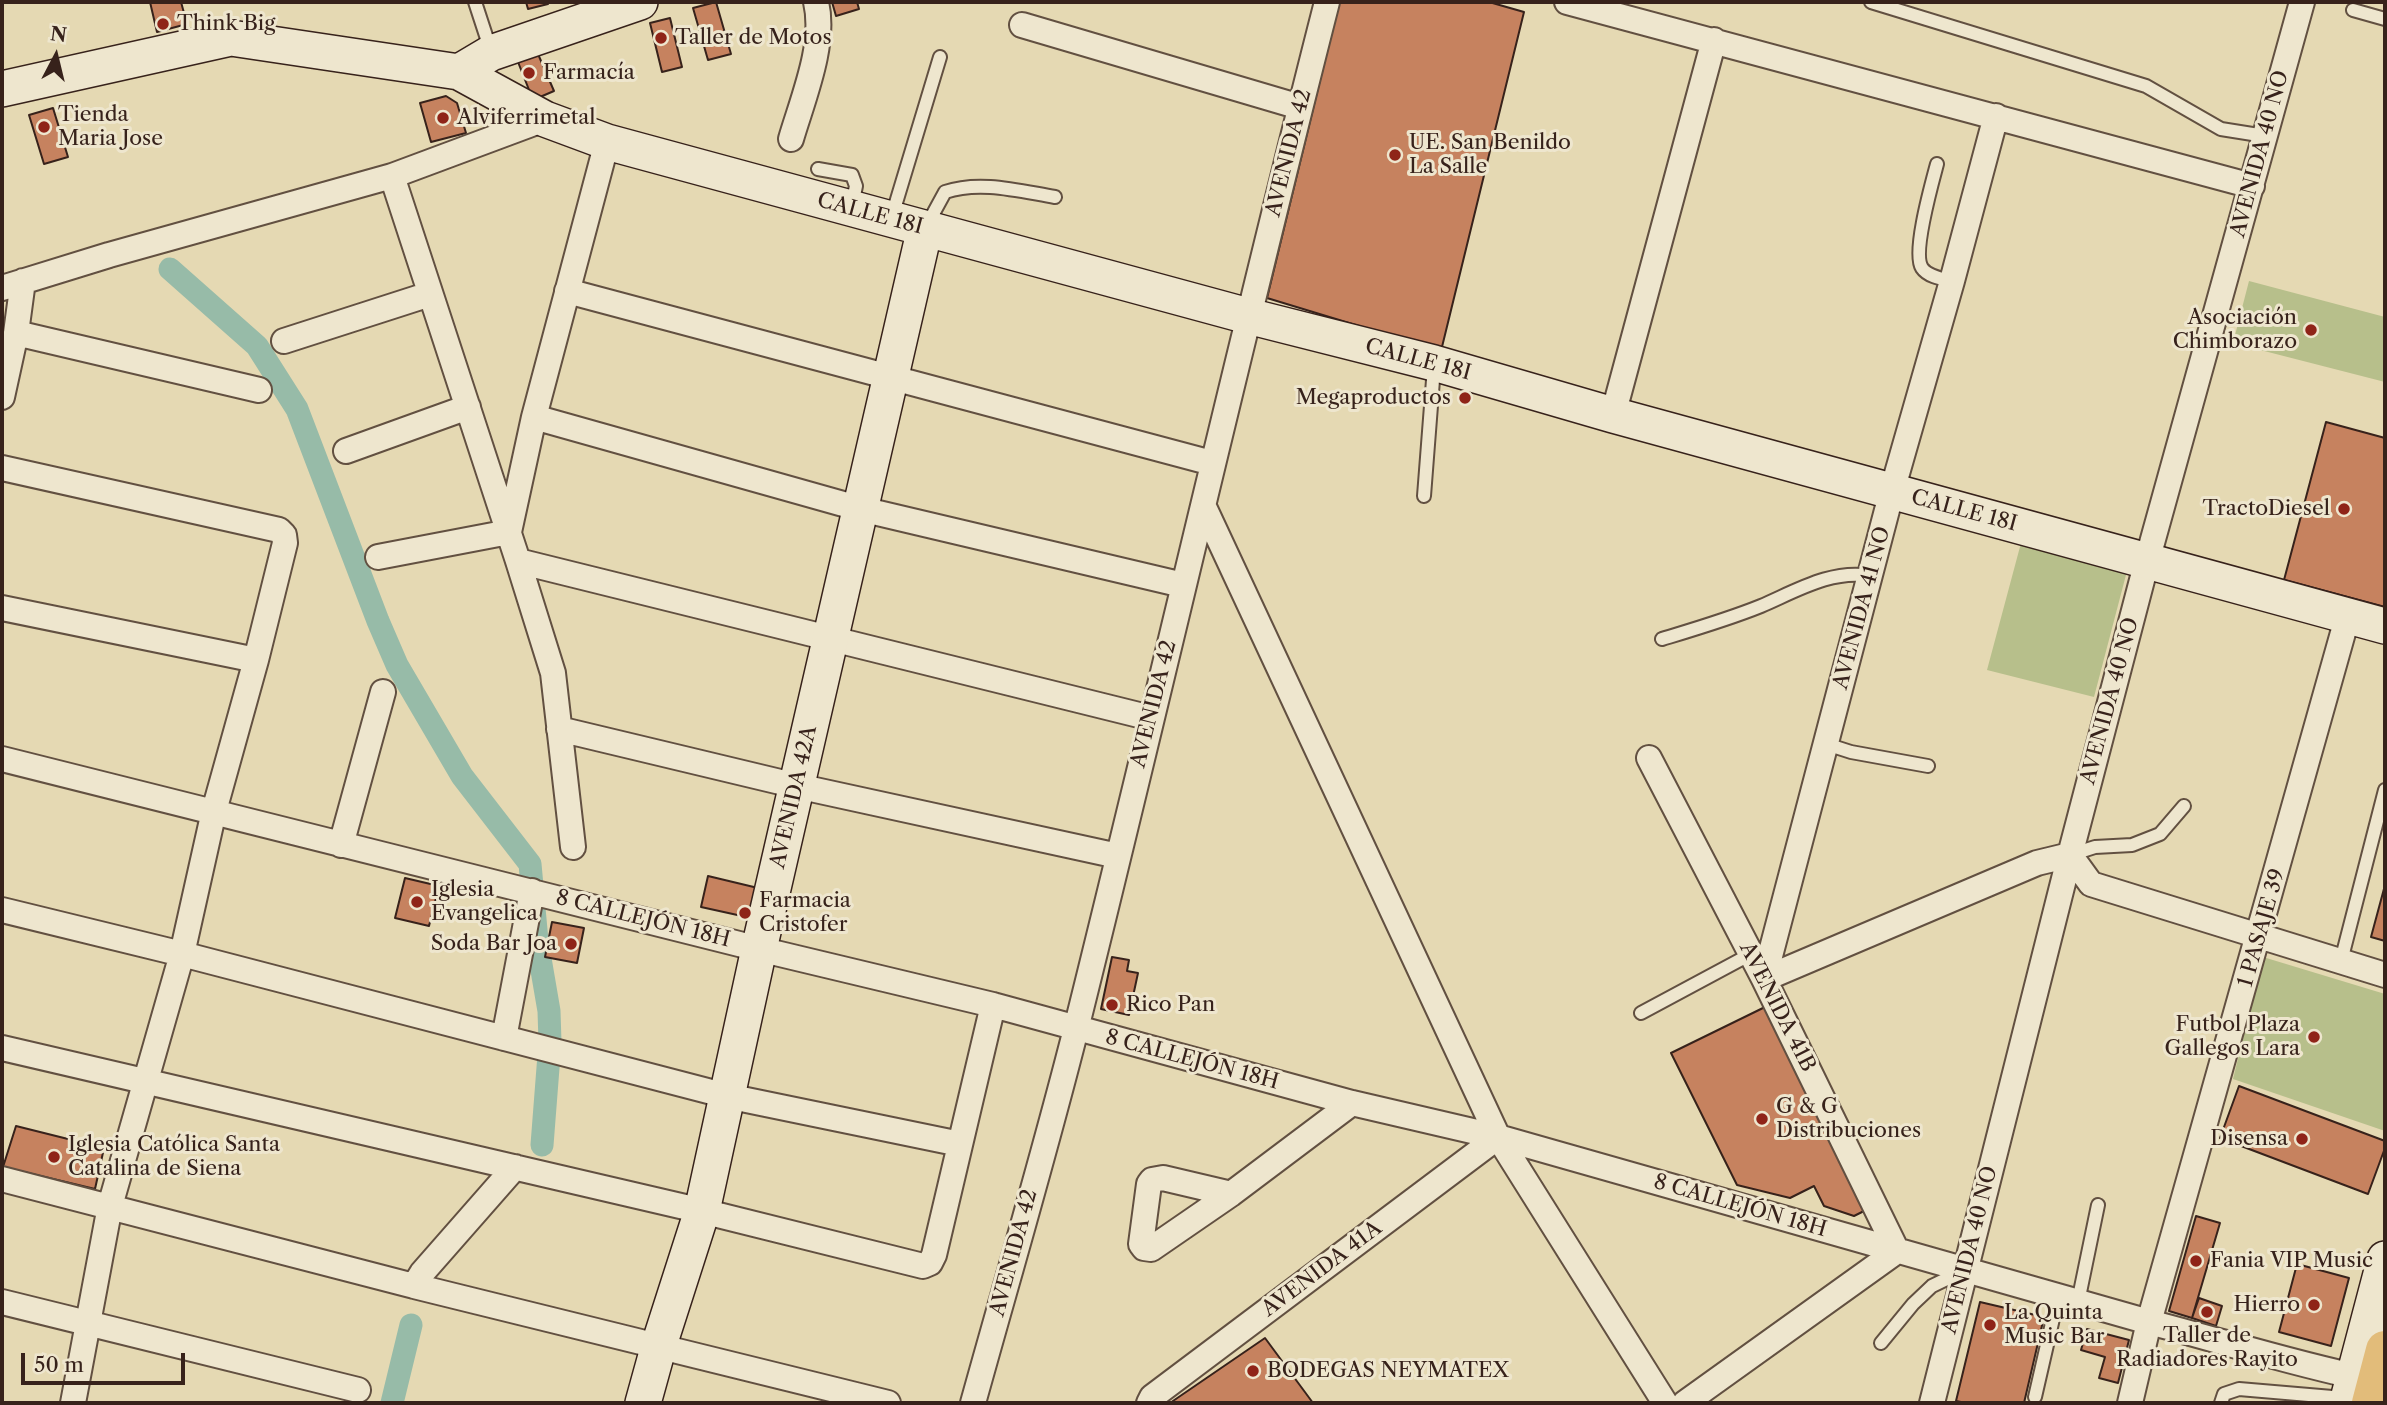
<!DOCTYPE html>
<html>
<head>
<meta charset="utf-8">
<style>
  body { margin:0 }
  #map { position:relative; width:2387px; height:1405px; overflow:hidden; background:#e5d9b3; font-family:"Libre Caslon Text",serif }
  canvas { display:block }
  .frame { position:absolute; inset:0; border:4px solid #37221b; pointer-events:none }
  .north { position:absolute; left:21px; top:21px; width:70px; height:70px; -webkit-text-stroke:5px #eee6ce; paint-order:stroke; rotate:7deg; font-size:19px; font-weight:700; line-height:28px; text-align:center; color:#37221b }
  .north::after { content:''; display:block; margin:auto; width:24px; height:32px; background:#37221b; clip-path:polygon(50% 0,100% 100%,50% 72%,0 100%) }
  .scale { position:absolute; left:21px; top:1353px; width:164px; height:32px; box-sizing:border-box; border:4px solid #37221b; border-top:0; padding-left:9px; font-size:21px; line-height:24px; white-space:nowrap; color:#37221b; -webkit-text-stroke:5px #eee6ce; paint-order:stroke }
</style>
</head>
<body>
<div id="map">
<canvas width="2387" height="1405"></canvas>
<div class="frame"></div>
<div class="north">N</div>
<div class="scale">50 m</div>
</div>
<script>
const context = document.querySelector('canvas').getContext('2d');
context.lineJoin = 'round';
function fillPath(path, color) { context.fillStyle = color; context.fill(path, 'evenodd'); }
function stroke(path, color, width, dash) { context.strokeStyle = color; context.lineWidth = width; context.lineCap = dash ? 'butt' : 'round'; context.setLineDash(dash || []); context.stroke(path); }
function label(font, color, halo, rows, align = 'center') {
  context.font = font + ' "Libre Caslon Text",serif'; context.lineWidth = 6; context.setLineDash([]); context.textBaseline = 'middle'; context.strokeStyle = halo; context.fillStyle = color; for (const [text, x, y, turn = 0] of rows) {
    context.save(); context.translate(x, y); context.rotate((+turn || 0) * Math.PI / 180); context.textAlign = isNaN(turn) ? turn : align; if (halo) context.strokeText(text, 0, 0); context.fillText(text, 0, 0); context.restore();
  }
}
const green = new Path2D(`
  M2249,281l136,36v65l-152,-39z
  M2021,543l106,28 -33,126 -107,-27z
  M2263,957l122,37v137l-152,-52z`);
const canal = new Path2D(`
  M170,269l87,77 40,63 81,212 19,44 65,111 68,88 7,77 12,70 1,31 -8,103
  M392,1403l19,-78`);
const building = new Path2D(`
  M150,2h31l6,22 -30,8z
  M526,2h21l1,2 -20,5z
  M716,2l15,52 -23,6 -15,-52z
  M832,2h25l2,7 -23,7z
  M1339,2h150l35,10 -83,339 -174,-53z
  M670,18l12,49 -20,5 -12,-49z
  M538,54l16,37 -21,9 -15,-38z
  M446,96l11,7 9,30 -35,9 -11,-39z
  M53,108l15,49 -24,7 -15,-49z
  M2326,422l59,16v169l-101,-27z
  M708,876l50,12 -7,30 -50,-11z
  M405,878l34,8 -10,40 -34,-8z
  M2385,885v56l-14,-4z
  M552,922l32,6 -7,35 -32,-6z
  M1112,957l17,3 -2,11 11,2 -9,42 -28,-6z
  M1765,1007l101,203 -12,6 -30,-10 -10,-20 -24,12 -53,-13 -66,-132z
  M2239,1086l146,55v7l-17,46 -148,-56z
  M16,1126l88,22 -9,41 -92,-22z
  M2196,1216l24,7 -28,95 -23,-7z
  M2297,1264l52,14 -18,68 -52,-14z
  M2199,1298l23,8 -6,20 -24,-8z
  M1980,1302l64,15 -20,86h-58l-10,-2z
  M2087,1329l42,11 -11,43 -19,-5 6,-21 -24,-7z
  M1265,1338l48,65h-143z`);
const lane = new Path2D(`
  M475,2l16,49
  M1871,2l275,84 75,43 44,7
  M2353,10l32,9
  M1937,164c-5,19 -25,89 -15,104 6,9 21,11 30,13
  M818,169l34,6 4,11 -4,19
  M892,216l48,-159
  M927,225l18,-33c35,-12 74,-1 110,5
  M1424,496l10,-129
  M1662,639c33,-10 67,-20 99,-33 35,-15 71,-37 109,-30
  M1826,744l25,8 77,14
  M2070,855l25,-8 37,-2 28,-11 24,-28
  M2341,961l44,-171
  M1641,1013l110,-59
  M2078,1302l20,-97
  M1881,1343l32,-39 19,-18 29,-14
  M2035,1397l23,-100
  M2221,1403l3,-9 15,-5 105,9`);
const street = new Path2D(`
  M1567,2l685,184
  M1022,25l278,82
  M791,139c12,-41 35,-95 25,-137
  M392,176l126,385 35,112 20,174
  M2,288l107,-33 283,-79 153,-57
  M567,291l645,172
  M16,333l243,57
  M284,341l146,-47
  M2,397l14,-64 7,-52
  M1613,415l101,-375
  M534,417l327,92 322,76
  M346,451l122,-44
  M2,468l277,62 5,5 1,8 -29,117 -42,151 -32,143 -72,252 -37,197
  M1204,507l294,630 167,266
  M378,557l131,-25 25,-115 73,-275
  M518,561l633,157
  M2,608l254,52
  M559,729l238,57 321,70
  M1649,758l115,221 133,272 -212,152
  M2,759l757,190 234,56 359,98 146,34 651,185c73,19 145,42 218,57
  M341,845l42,-153
  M2,910l180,44 545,142 233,48
  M1764,979l128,-488 60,-210 44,-165
  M1764,979l273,-116 33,-8 21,29 294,91
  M504,1038l28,-147
  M2,1048l700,163 221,55 7,-3 4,-8 59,-250
  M515,1167l-93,106 -8,13 474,117
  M2,1179l412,107
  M1231,1194l-68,-16 -11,2 -3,4 -8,60 3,4 7,1 80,-55 121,-91
  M2,1302l356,88
  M973,1403c35,-126 72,-251 104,-378 85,-341 163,-683 250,-1023
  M1149,1403l3,-6 346,-260
  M1932,1403l138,-548 77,-294 155,-559
  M2130,1403l19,-81 199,-707`);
const secondary = new Path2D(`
  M459,72l86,47 62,23 641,174 186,47 179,52 772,211
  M2,89l229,-51 228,34 32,-19 149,-51
  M643,1403l16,-58 43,-134 57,-262 166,-721
  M2347,1403l38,-144`);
const primary = new Path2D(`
  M2371,1403l14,-53`);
const markers = [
  [163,24,7,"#8f2418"],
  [661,38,7,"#8f2418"],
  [529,73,7,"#8f2418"],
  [443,118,7,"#8f2418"],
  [44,127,7,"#8f2418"],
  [1395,155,7,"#8f2418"],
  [2311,330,7,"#8f2418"],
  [1465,398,7,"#8f2418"],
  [2344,509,7,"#8f2418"],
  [417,902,7,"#8f2418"],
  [745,913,7,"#8f2418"],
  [571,944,7,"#8f2418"],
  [1112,1005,7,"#8f2418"],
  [2314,1037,7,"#8f2418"],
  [1762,1119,7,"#8f2418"],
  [2302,1139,7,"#8f2418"],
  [54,1157,7,"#8f2418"],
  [2196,1261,7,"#8f2418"],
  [2314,1305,7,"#8f2418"],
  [2207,1312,7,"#8f2418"],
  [1990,1325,7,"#8f2418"],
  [1253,1371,7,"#8f2418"]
];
const poiNames = [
  ["Think Big",177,24],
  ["Taller de Motos",675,38],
  ["Farmacía",543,73],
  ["Tienda",58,115],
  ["Maria Jose",58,139],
  ["Alviferrimetal",457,118],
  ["UE. San Benildo",1409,143],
  ["La Salle",1409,167],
  ["Asociación",2297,318,"right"],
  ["Chimborazo",2297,342,"right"],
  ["Megaproductos",1451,398,"right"],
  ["TractoDiesel",2330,509,"right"],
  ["Iglesia",431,890],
  ["Evangelica",431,914],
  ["Farmacia",759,901],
  ["Cristofer",759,925],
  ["Soda Bar Joa",557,944,"right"],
  ["Rico Pan",1126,1005],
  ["Futbol Plaza",2300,1025,"right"],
  ["Gallegos Lara",2300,1049,"right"],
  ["G & G",1776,1107],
  ["Distribuciones",1776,1131],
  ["Disensa",2288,1139,"right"],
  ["Iglesia Católica Santa",68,1145],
  ["Catalina de Siena",68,1169],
  ["Fania VIP Music",2210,1261],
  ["Hierro",2300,1305,"right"],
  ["La Quinta",2004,1313],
  ["Music Bar",2004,1337],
  ["Taller de",2207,1336,"center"],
  ["Radiadores Rayito",2207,1360,"center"],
  ["BODEGAS NEYMATEX",1267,1371]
];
const streetNames = [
  ["AVENIDA 42",1289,153,-76],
  ["AVENIDA 40 NO",2260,154,-75],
  ["CALLE 18I",870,214,15],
  ["CALLE 18I",1418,360,15],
  ["CALLE 18I",1964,511,15],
  ["AVENIDA 41 NO",1862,608,-75],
  ["AVENIDA 40 NO",2110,701,-75],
  ["AVENIDA 42",1154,704,-76],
  ["AVENIDA 42A",794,797,-77],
  ["8 CALLEJÓN 18H",643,919,14],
  ["1 PASAJE 39",2262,928,-74],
  ["AVENIDA 41B",1777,1007,63],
  ["8 CALLEJÓN 18H",1192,1060,15],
  ["8 CALLEJÓN 18H",1740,1206,16],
  ["AVENIDA 40 NO",1970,1250,-76],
  ["AVENIDA 42",1014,1253,-75],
  ["AVENIDA 41A",1322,1269,-37]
];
fillPath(green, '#b7bf8b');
stroke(canal, '#97bba8', 23);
fillPath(building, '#c6825f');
stroke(building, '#37221b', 2);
stroke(lane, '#625041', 16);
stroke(street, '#625041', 28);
stroke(secondary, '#37221b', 38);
stroke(primary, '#37221b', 42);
stroke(lane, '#eee6ce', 12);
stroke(street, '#eee6ce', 24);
stroke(secondary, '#eee6ce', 35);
stroke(primary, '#e2bc7a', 38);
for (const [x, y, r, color] of markers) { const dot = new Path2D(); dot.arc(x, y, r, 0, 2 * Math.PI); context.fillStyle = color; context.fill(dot); stroke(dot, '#eee6ce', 2.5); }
label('21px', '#37221b', '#eee6ce', poiNames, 'left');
label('21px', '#37221b', '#eee6ce', streetNames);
</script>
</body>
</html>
